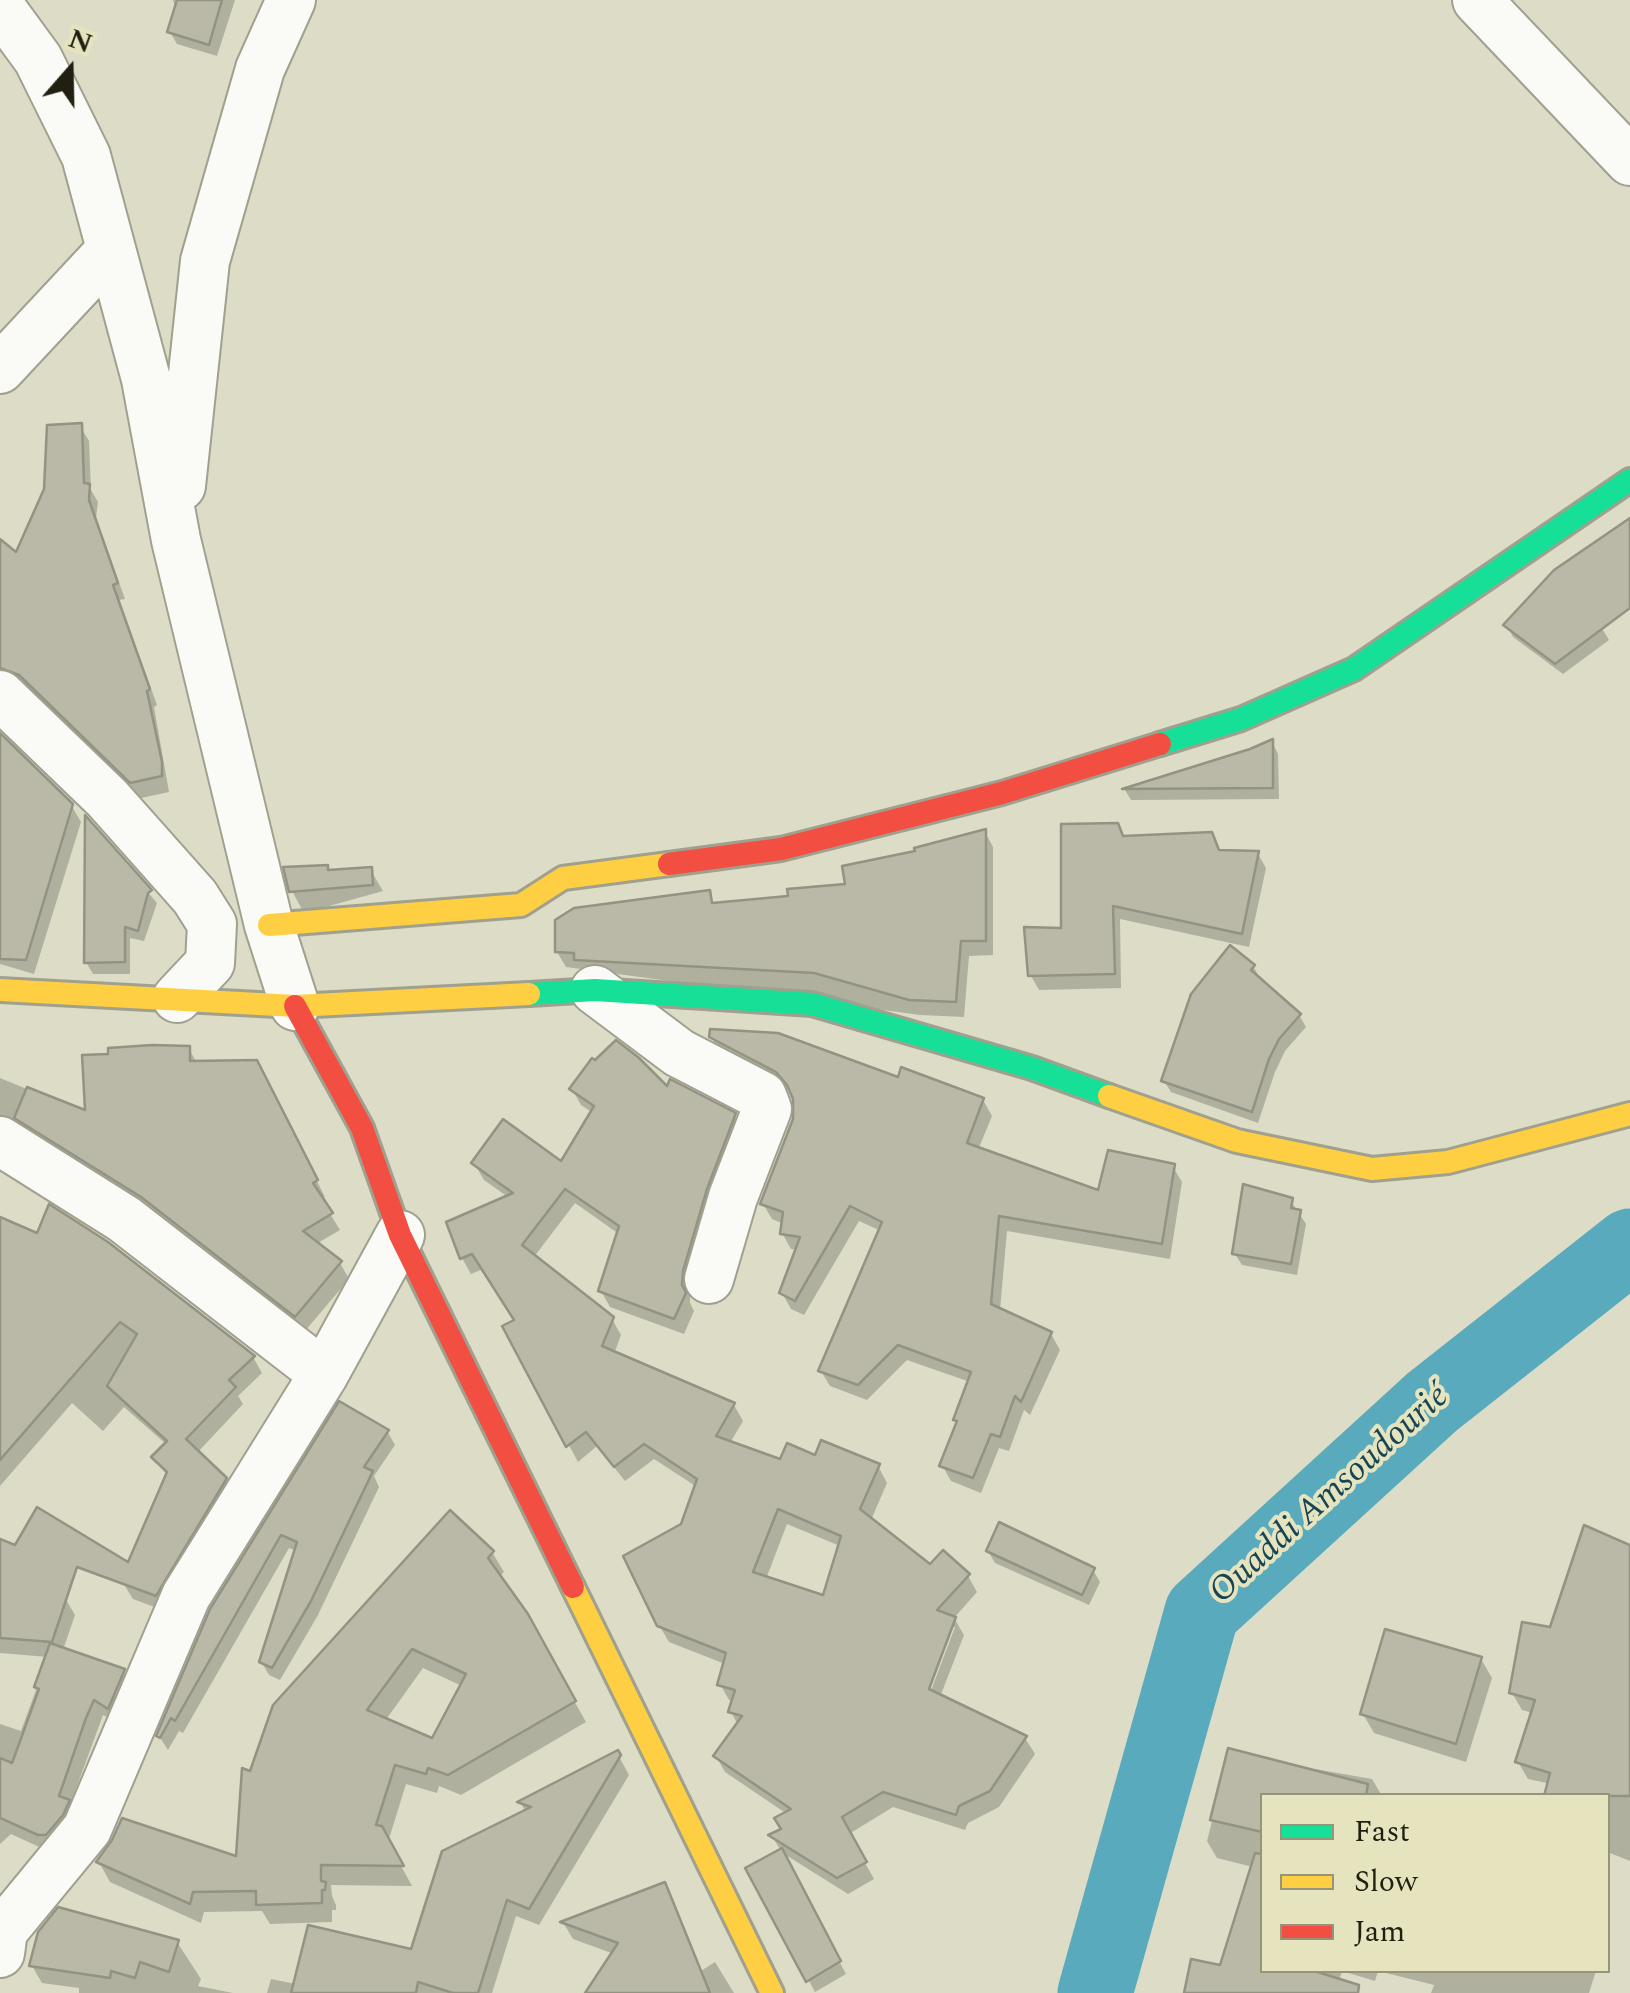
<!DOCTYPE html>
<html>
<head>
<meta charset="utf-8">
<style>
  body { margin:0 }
  #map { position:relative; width:1630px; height:1993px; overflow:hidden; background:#dddcc7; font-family:Spectral,serif }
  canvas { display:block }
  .legend { position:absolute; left:1260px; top:1793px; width:350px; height:180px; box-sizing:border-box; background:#e6e4be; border:2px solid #979579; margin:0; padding:12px 18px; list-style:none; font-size:30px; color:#201f11 }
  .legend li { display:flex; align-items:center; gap:20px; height:50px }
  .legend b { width:50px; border:2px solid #979579 }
  .north { position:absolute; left:20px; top:20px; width:100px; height:100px; -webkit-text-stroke:8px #e6e4be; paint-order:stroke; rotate:20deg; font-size:28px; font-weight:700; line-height:40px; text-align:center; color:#201f11 }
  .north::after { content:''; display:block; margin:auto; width:35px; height:45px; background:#201f11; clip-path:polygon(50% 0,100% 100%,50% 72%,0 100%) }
</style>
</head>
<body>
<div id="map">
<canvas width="1630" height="1993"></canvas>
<ul class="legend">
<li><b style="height:12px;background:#16e098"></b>Fast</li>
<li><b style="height:12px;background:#ffcf43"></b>Slow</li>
<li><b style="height:12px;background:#f24e42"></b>Jam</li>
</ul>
<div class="north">N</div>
</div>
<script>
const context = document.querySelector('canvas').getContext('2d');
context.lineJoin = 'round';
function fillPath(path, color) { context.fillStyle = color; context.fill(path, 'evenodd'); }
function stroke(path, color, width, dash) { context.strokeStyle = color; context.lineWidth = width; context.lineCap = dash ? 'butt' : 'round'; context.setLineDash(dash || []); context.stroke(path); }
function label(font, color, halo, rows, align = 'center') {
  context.font = font + ' Spectral,serif'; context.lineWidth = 8; context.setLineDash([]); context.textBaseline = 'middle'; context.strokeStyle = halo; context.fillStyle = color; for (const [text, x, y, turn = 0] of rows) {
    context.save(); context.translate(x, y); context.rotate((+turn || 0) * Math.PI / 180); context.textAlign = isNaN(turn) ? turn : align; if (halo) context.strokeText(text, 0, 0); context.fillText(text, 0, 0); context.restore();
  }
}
const shadow = new Path2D(`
  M173,0h62l-18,56 -40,-12 -7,-12 6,-20z
  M80,426l9,15 2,49 7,12 -2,16 29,81 -6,1 38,105 -3,2 15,85 -28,6 -111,-108 -14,-7 -16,2v-134l17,5z
  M1507,625h93l9,15 -46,34 -50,-37z
  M0,736l71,69 10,17 -47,152 -34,-10z
  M1272,742l6,12 1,45 -148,1 -6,-10z
  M87,821l70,82 -13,38 -14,-3v36h-37l-7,-12z
  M985,832l8,15v108l-24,1 -5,61 -44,-2 -354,-48 -9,-15 151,-59 7,12 75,-6 58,-13 70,-33z
  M1211,834l10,19 37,1 8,14 -17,79 -129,-28 1,69 -82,2 -8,-14 93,-138z
  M327,868l3,5 40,-4 13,22 -79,22 -12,-22z
  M1253,966l7,12 39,37 7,12 -21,24 -10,21 -17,51 -87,-31 -7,-11z
  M711,1037l272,63 9,16 -14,34 122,44 73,-27 9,15 -12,77 -163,-28 -7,79 51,24 9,16 -30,65 -6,-5 -15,41 -10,-3 -18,45 -30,-12 -9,-16 16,-41 -2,-4 14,-38 -63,-22 -40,40 -37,-14 -9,-15 60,-140 -22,-10 -55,94 -13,-6 -9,-16 16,-43 -7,-1 -9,-16 2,-9 -12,-5 -9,-15 32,-85 -1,-24 -8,-8 -65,-34z
  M189,1049l8,14 68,16 60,118 -4,2 19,31 -24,14 24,19 9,16 -44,52 -305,-199v-54l88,36z
  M572,1089l96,2 66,24 9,17 -53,157v14l4,8 -10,23 -74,-27 -9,-16 18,-57 -44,-31 -41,54 78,62 9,16 -7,19 120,51 9,16 -13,22 52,19 34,-4 62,8 9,17 -16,37 59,47 38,9 9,16 -23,26 10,17 -24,62 85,41 10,16 -36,53 -31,16 -3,7 -72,-23 -44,27 25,45 -26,15 -67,-42 65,122 -31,18 -66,-123 32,-18 -9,-15 12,-6 3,-16 -62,-42 -9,-16 22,-31 -7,-13 3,-10 -5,-2 -9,-16 5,-20 -56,-22 -10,-17 24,-99 14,-39 -43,-28 -29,22 -28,-35 -19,16 -72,-135 11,-5 -34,-53 -12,5 -9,-16 46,-61 -24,-17 -10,-17 88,1 31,-51 -12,-8zM787,1524l53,22 -15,52 -59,-19zM950,1627h5l-28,74 -5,-1z
  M1291,1201l15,23 -9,51 -55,-10 -7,-11z
  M0,1219l253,138 9,16 -24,23 5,8 -46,49 28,27 9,16 -69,115 -32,-12 -10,-16 45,-106 -13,-19 12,-13 -43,-38 -21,24 -31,-28 -72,83z
  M340,1405l47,26 8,14 -21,31 5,11 -61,128 -38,65 -11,-5 -8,-14 36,-110 -8,-3 -106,185 -4,-2 -11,19 -9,-14z
  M1630,1549v312l-20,-8 -2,10v-67l-80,-17 -10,-17 15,-49 -11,-3 -10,-17 39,-64z
  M988,1551l105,19 7,12 -11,23 -94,-42z
  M492,1552l12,20 -5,5 27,38 60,107 -125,73 -22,-9 -2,7 -31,-9 -18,58 24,44 -81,-1 1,11 4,9v5h-4v12l-62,2 -8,-13 -58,1 -3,11 -91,-41 -11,-20 139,-3 14,-85zM423,1668l39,18 -29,55 -48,-20z
  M0,1558l65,40 10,17 -12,35 60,21 10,16 -16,36 -14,-8 -33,90 7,13 -29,33 -37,-17 -11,10v-120l21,7 27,-74 -48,-4z
  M1481,1659l11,19 -26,84 -92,-29 -11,-19z
  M1230,1751l84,22 1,-4 57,10 10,17h-120v174l334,1 -7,22h-158l3,-8 -56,-14 -3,10 -33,-10 -7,22h-148l34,-26 32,-100 -36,-9 -10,-17z
  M617,1753l12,22 -90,150 -23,-9 -24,77h-225l4,-14 25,5 117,-32 113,-139 -5,-10z
  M664,1885l37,86 14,-9 19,31h-146l26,-39 -41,-15 -9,-15z
  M177,1942l24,37 -3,7 35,7h-154v-5l-37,-5 -10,-17z`);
const river = new Path2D(`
  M1095,1993l107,-381 230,-210 198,-156`);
const building = new Path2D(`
  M177,0h45l-13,45 -42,-13z
  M82,423l2,60 6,1 -1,16 29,83 -5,2 37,104 -3,2 15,71v14l-32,7 -111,-108 -19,-7v-129l16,13 28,-63 3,-64z
  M1630,518v90l-75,56 -52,-39 51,-55z
  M0,733l73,71 -47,156 -26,-1z
  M1273,739v49l-151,1 128,-40z
  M85,815l67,75 -4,3 -10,38 -13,-4v35l-41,1z
  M1118,823l5,13 89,-4 7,18 40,1 -17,83 -129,-28 2,68 -87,2 -4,-49 37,1v-104z
  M986,829v112h-25l-5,61 -47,-2 -95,-27 -240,-13v-7l-19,-1v-32l19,-12 136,-18 2,13 76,-7 -1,-7 58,-5 -3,-18 73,-15 -1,-3z
  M328,865v5l44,-3 1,18 -84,7 -6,-25z
  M1230,945l25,20 -4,5 50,44 -22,25 -10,20 -17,53 -91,-31 30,-87z
  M710,1029l68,4 120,44 3,-10 83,31 -17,45 131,47 10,-40 67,14 -13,80 -163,-28 -8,88 61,28 -31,70 -6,-6 -15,41 -9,-3 -18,44 -34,-12 18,-45 -4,-1 18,-48 -73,-27 -40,40 -40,-14 64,-149 -32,-16 -55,95 -16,-8 21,-56 -20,-3 3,-22 -23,-8 33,-85v-20l-6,-14 -11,-13 -67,-35z
  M616,1040l22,17 29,29 3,-7 66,34 -29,76 -24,82 -1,14 4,8 -12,26 -76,-28 21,-65 -54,-37 -43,56 92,72 -12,29 133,57 -19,33 64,23 7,-16 28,12 6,-15 59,24 -20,45 70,55 13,-14 27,24 -33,36 19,7 -27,72 98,47 -37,55 -31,15 -3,9 -73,-23 -41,25 25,45 -30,16 -69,-43 13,-6 -7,-11 17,-9 -78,-53 29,-40 -14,-4 7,-22 -18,-5 9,-32 -69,-27 -34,-70 58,-32 16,-45 -53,-35 -30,23 -28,-35 -20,15 -64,-121 12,-6 -42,-66 -12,5 -14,-37 67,-29 -42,-30 32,-44 58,42 33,-55 -25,-17 23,-31 3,2zM778,1509l63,27 -18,59 -70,-23z
  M152,1045l38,1v15l67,-1 61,120 -5,3 20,30 -30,18 39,30 -47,56 -154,-120 -127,-79 13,-31 58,23 -3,-55 26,-1v-6z
  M1243,1184l50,14 -2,10 10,2 -10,54 -59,-10z
  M49,1204l59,38 147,114 -26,24 7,7 -50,52 41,39 -71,118 -79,-29 -25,75 -52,-4v-99l15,6 22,-38 91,55 39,-90 -16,-15 16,-16 -60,-55 30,-52 -17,-12 -120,138v-243l37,16z
  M339,1401l50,29 -25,37 9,4 -62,130 -39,67 -13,-6 38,-120 -16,-7 -106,186 -4,-3 -11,20 -4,-2 54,-127z
  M450,1510l44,41 -6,7 40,56 48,87 -128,74 -20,-7 -2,6 -31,-9 -19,60 6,1 22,40 -83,-1v16l5,1 -1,8h-3v13l-66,2v-14l-63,1 -3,12 -94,-42 16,-22 10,-22 114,38 6,-88 8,3 23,-66zM412,1649l54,25 -34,64 -65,-28z
  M999,1522l96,46 -13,27 -96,-44z
  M1584,1525l46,20v251h-86l6,-23 -35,-11 20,-62 -26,-7 13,-71 28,5z
  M1385,1629l97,28 -26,87 -96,-30z
  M50,1643l75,26 -17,40 -14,-9 -8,18 -27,78 11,4 -7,15 -17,20h-8l-38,-17v-60l12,5 27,-74 -5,-2z
  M1228,1748l140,36 -2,12h-104v36l-52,-12z
  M618,1750l3,5 -92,154 -22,-9 -29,93h-25l-35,-11 -2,11h-125l17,-68 103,24 31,-98 89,-44 -14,-5z
  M782,1848l59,113 -35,21 -61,-114z
  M1255,1853l7,1v116h49l48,15 -1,8h-174l7,-34 29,6z
  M665,1882l45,111h-125l33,-50 -58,-21z
  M58,1907l121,33 -10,32 -29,-10 -5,16 -24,-7 -1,7 -81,-12 9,-34z`);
const street = new Path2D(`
  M1477,0l153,161
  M0,7l38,52 48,97 60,223 30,161 93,385 26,81
  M0,369l110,-118
  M181,486l24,-225 55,-192 31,-69
  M0,695l107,103 88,99 17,27 -2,39 -33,35
  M595,990l84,63 83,43 5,13 -34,88 -24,82
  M0,1141l124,78 200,155
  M0,1953l3,-22 84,-102 99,-233 138,-222 76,-139`);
const fast = new Path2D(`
  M1160,744l81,-25 113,-50 276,-189
  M529,994l66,-4 217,14 220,64 77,28`);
const slow = new Path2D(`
  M269,925l252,-20 42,-27 106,-14
  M0,990l295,16 234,-12
  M1109,1096l128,45 135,28 76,-7 182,-48
  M573,1587l199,406`);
const jam = new Path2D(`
  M669,864l112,-15 221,-56 158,-49
  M295,1006l67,122 38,107 173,352`);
const waterNames = [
  ["Ouaddi Amsoudourié",1331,1496,-42]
];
fillPath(shadow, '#0003');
stroke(river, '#59aabc', 75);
fillPath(building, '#bab9a8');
stroke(building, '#939383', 2.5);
stroke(street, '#a0a08f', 52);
stroke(fast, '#a0a08f', 28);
stroke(slow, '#a0a08f', 28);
stroke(jam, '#a0a08f', 28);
stroke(street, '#fafaf7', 48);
stroke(fast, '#16e098', 22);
stroke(slow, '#ffcf43', 22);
stroke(jam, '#f24e42', 22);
label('italic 35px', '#174555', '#e6e4be', waterNames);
</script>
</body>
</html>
